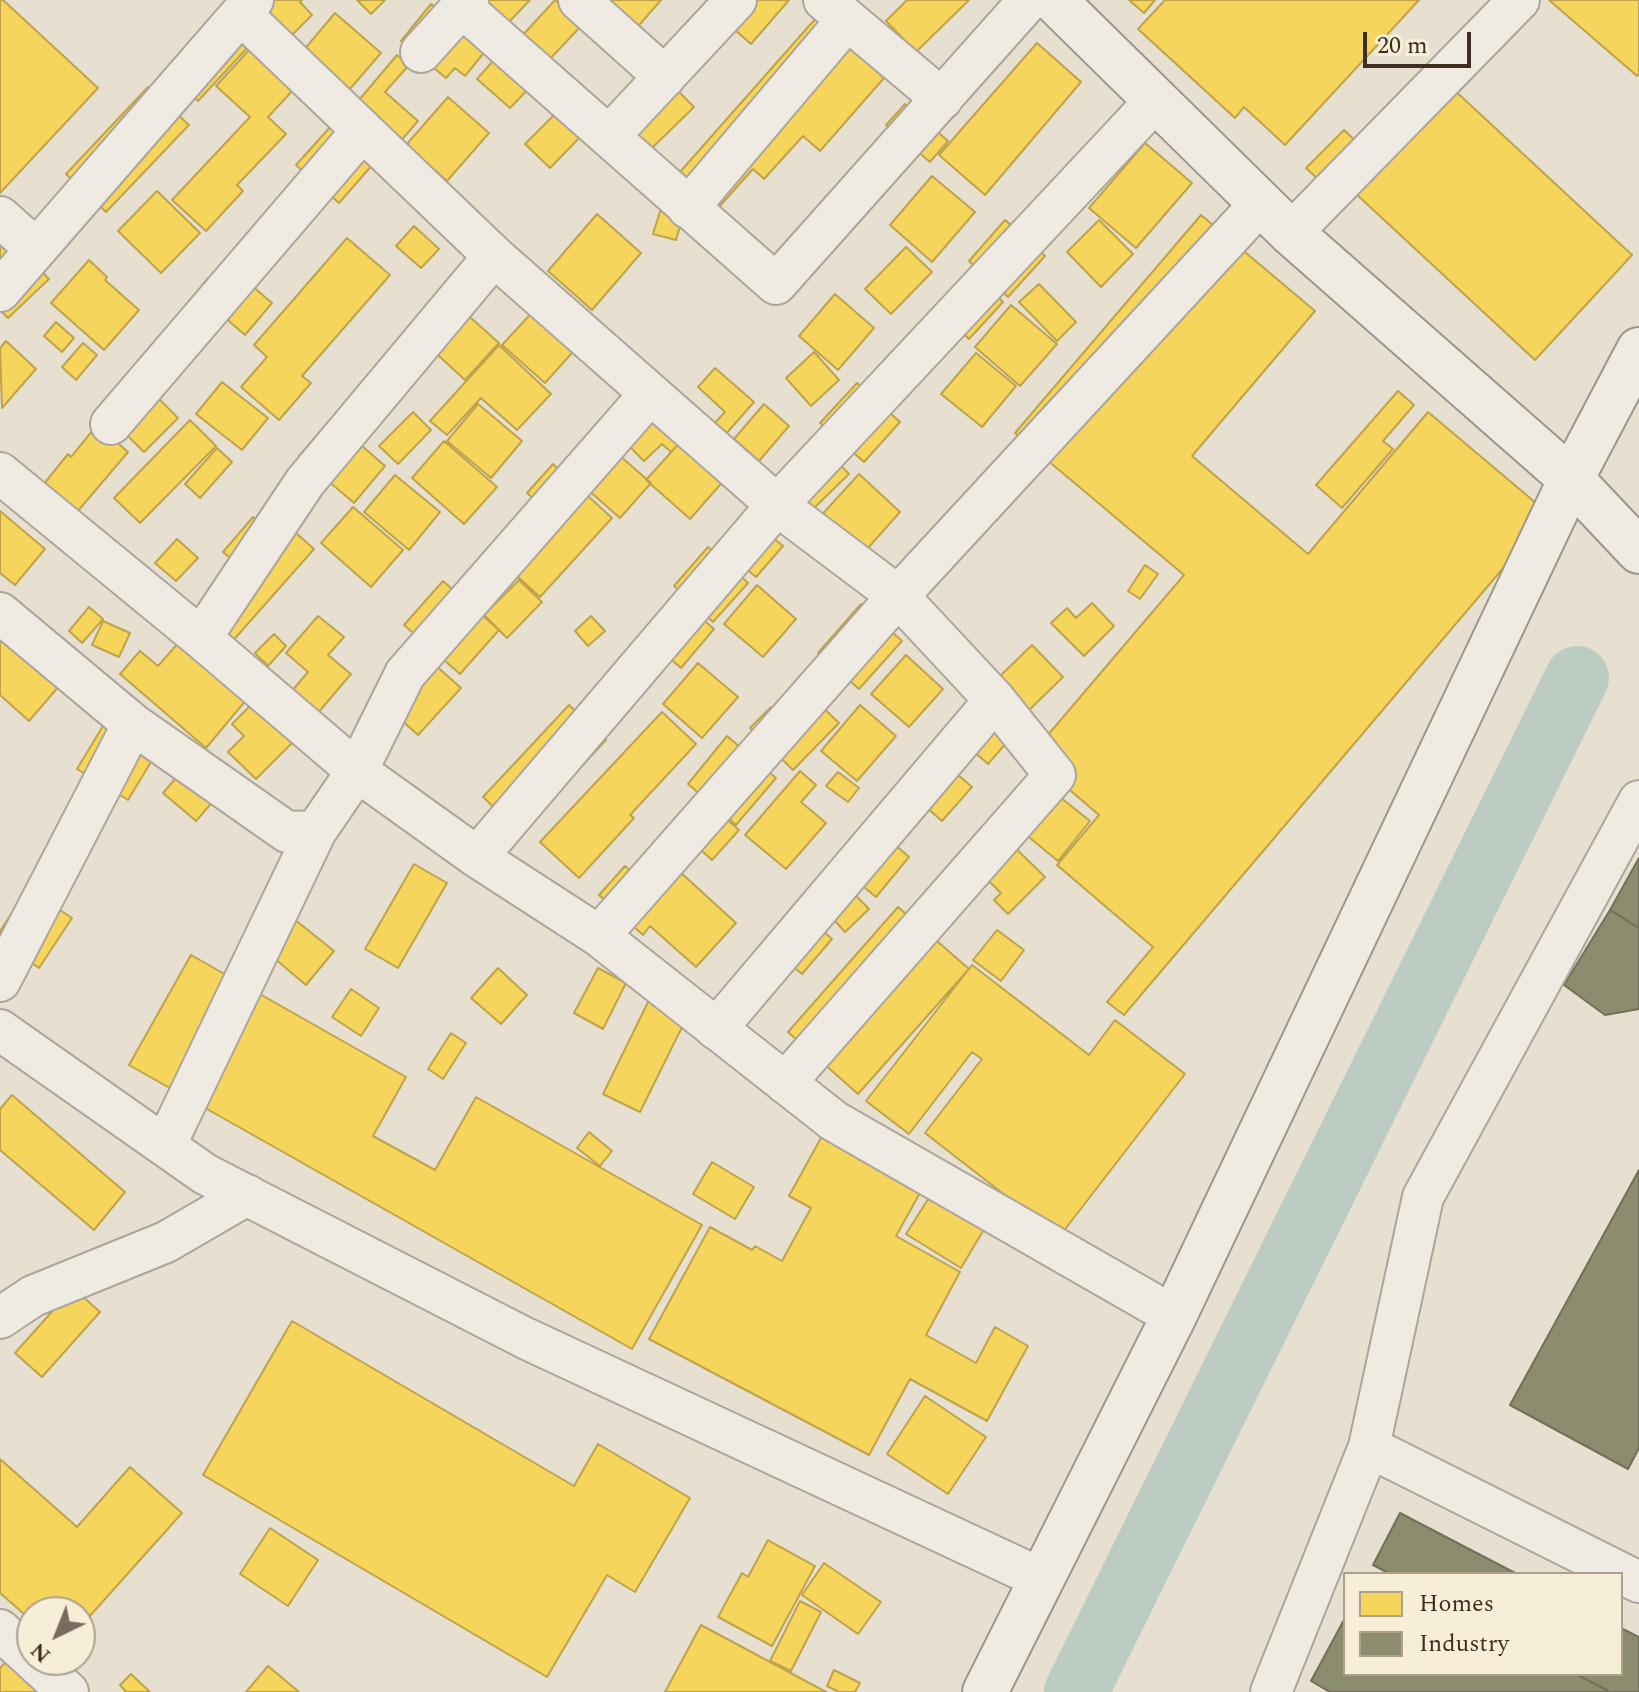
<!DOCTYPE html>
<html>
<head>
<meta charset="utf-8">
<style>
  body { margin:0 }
  #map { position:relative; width:1639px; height:1692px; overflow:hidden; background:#e7e0d1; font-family:Spectral,serif }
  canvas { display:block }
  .legend { position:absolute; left:1343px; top:1572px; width:280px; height:104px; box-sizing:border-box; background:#f7eed8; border:2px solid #ada18e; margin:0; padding:10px 14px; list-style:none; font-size:24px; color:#3d2e20 }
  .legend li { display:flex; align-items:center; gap:16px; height:40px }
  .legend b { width:40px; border:2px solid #ada18e }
  .north { position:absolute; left:16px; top:1596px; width:80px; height:80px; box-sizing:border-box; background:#f7eed8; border:2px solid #ada18e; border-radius:50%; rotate:223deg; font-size:22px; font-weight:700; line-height:32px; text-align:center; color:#3d2e20 }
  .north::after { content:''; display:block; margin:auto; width:28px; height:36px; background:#786c5e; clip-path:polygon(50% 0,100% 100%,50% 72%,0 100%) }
  .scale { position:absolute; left:1363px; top:32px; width:108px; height:36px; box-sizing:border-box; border:4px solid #3d2e20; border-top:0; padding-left:10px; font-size:24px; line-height:28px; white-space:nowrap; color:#3d2e20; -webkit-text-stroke:6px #f7eed8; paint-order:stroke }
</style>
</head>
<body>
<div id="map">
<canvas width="1639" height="1692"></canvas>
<ul class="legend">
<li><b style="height:22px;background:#f6d55c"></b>Homes</li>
<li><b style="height:22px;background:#8c8c6e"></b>Industry</li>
</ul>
<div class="north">N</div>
<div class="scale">20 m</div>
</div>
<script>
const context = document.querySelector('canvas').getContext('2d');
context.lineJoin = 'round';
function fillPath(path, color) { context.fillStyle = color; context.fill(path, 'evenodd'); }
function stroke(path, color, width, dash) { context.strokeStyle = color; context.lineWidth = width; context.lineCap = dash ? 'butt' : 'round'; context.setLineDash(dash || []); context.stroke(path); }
const homes = new Path2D(`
  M0,0h3l95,88 -98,105z
  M239,0h63l-2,2 12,13 -29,29z
  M357,0h28l-14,14z
  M470,0h60l-23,24z
  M555,0l27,25 -35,37 -26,-25z
  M575,0h86l-41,47z
  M720,0h69l-38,44 -39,-34z
  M907,0h62l-53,52 -30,-31z
  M1129,0h26l-11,13z
  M1165,0h254l-134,145 -41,-38 -9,11 -97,-89z
  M1549,0h90v74l-2,2z
  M431,4l56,45 -22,27 -10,-8 -9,10 -45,-37z
  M335,13l46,40 -38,44 -46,-39z
  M816,18l68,60 -64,73 -17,-15 -39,43 -11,-10 -34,38 -39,-35z
  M226,24l24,21 -52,56 -24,-21z
  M1037,43l44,39 -96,113 -46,-40z
  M251,48l43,41 -26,28 18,17 -49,51 6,6 -37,40 -34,-31 78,-83 -34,-31z
  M500,53l34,30 -24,25 -33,-29z
  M397,55l12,10 -24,27 33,29 -20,23 -44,-38z
  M655,68l39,39 -46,45 -21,-22z
  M148,87l41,38 -83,87 -40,-38z
  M1451,87l181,168 -97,105 -181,-168z
  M448,97l41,36 -42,48 -41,-36z
  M905,104l43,37 -18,21 -44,-37z
  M564,105l24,24 -38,39 -25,-24z
  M332,125l42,38 -35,40 -43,-38z
  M1344,130l34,32 -37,39 -35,-33z
  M1145,143l47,40 -56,65 -47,-40z
  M932,176l43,36 -43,50 -42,-37z
  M157,191l43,42 -39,40 -43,-42z
  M662,205l22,7 -8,28 -23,-6z
  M597,214l44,39 -49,57 -44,-39z
  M1201,215l114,96 -123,145 116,98 120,-142 121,102 -425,501 -17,-13 46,-55 -96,-82 42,-50 -69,-59 154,-181 -169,-142z
  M1005,220l40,36 -37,41 -39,-36z
  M1099,220l34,34 -32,33 -34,-35z
  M414,226l25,23 -18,19 -25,-22z
  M10,238l39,41 -41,39 -8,-8v-62z
  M347,238l43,37 -88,101 9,7 -32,37 -38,-33 26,-30 -13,-12z
  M906,247l26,25 -41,42 -26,-25z
  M89,260l18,17 -2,3 34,30 -35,40 -53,-47z
  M973,273l30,29 -34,37 -30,-29z
  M208,278l21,17 15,-16 28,24 -27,32 -49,-42z
  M1039,284l37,38 -19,19 -38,-39z
  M835,294l39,34 -36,42 -39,-34z
  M1011,305l46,39 -37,42 -45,-39z
  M538,306l42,38 -35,39 -43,-38z
  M461,309l38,34 -34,37 -37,-34z
  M56,322l18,16 -12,14 -18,-16z
  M6,341l30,28 -34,39 -2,-60z
  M83,343l14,12 -21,25 -14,-13z
  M499,345l52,49 -34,36 -36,-32 -34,37 -17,-14z
  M814,352l25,28 -28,26 -25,-28z
  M976,353l40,33 -34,41 -41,-33z
  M715,368l39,34 -29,33 -12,-10 12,-13 -27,-25z
  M222,382l46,36 -26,32 -46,-36z
  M857,383l43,39 -36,40 -44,-39z
  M1398,391l16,14 -31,36 10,8 -51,59 -26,-23z
  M155,395l23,23 -34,34 -23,-23z
  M478,404l44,37 -31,37 -44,-37z
  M650,404l35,34 -14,14 -9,-8 -18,17 -25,-25z
  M764,404l25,22 -30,35 -25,-22z
  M413,412l18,18 -33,34 -19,-18z
  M331,419l54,47 -31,37 -55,-47z
  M190,420l26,26 -76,77 -26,-25z
  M97,425l31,27 -56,66 -33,-28 29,-36 3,3z
  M683,439l44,38 -37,42 -44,-39z
  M444,441l53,46 -33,37 -52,-46z
  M603,441l48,42 -31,35 -48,-42z
  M217,448l15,14 -32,36 -15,-14z
  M824,448l25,26 -38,37 -25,-26z
  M553,464l59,54 -72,79 -44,-40 46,-50 -15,-14z
  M859,474l41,38 -40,45 -42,-38z
  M395,475l45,37 -31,38 -45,-38z
  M353,507l50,43 -32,37 -50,-44z
  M0,511l45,38 -30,36 -15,-12z
  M253,517l24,20 10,-12 27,24 -84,95 -18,-16 43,-48 -32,-28z
  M756,524l27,22 -27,31 -26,-22z
  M177,539l21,19 -22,23 -21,-18z
  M708,547l40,36 -35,39 -39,-36z
  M1145,565l13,9 -18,25 -12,-8z
  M519,580l23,22 -35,36 -23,-23z
  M443,581l56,49 -39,44 -56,-49z
  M757,585l39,34 -33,38 -39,-33z
  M1092,603l22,23 -30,30 -33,-33 16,-15 9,10z
  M685,604l29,25 -33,39 -30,-26z
  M861,604l41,37 -43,48 -41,-36z
  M89,607l14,12 -21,24 -13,-12z
  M318,616l26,21 -16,18 23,19 -34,40 -26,-22 17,-20 -22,-19z
  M591,616l14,15 -17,15 -13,-15z
  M103,621l27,12 -11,24 -27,-12z
  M0,628l66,50 -37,43 -29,-26z
  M274,634l12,12 -18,20 -13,-13z
  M180,641l67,58 -41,49 -86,-74 20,-23 18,15z
  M1032,645l31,32 -39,38 -31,-32z
  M416,648l45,40 -43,47 -45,-40z
  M906,655l37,34 -34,38 -38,-33z
  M698,663l40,34 -36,41 -39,-34z
  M812,697l27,26 -46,47 -43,-42 21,-21 16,16z
  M255,701l40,39 -39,39 -28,-27 16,-16 -12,-12z
  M966,704l42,37 -20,23 -42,-37z
  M569,705l37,35 -86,92 -37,-35z
  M860,705l36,31 -39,45 -36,-30z
  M662,712l34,32 -66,71 4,3 -55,60 -39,-36z
  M106,721l51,31 -29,48 -51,-31z
  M727,736l49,42 -40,47 -48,-41z
  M933,753l39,34 -30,34 -39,-34z
  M182,771l33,28 -19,22 -33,-28z
  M800,771l16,14 -15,17 25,21 -40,46 -41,-34z
  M838,772l21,16 -11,14 -22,-16z
  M1046,786l44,35 -32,40 -44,-36z
  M703,798l36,32 -27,30 -36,-32z
  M1000,833l45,44 -37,37 -14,-14 7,-7 -31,-30z
  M894,844l15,13 -33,40 -24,-20z
  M668,861l68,62 -40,44 -46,-41 -7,9 -44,-40 26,-29 21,19z
  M414,864l33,19 -49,85 -33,-19z
  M838,877l31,32 -24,23 -30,-33z
  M28,889l44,29 -33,50 -39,-26v-11z
  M898,907l71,62 -111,125 -70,-62z
  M289,915l45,36 -28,34 -44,-37z
  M814,923l18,16 -30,35 -19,-16z
  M997,930l27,20 -23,31 -28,-21z
  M191,955l215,122 -33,59 62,34 41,-73 226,128 -70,124 -503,-284z
  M972,965l117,90 26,-35 70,54 -126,163 -134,-104 57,-74 -10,-7 -63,82 -43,-33z
  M498,968l29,27 -26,29 -30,-26z
  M598,968l28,15 -23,46 -29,-16z
  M351,989l28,19 -18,28 -29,-19z
  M651,996l37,19 -48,97 -37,-18z
  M451,1033l15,10 -23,36 -15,-10z
  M12,1095l113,97 -31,38 -94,-80v-41z
  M589,1132l23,19 -12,15 -23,-18z
  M822,1136l99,55 -25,45 64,36 -34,63 50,28 19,-36 33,19 -41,75 -77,-42 -41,76 -220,-116 61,-112 42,23 3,-4 27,15 29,-53 -22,-12z
  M712,1162l42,25 -19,32 -42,-25z
  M932,1193l54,33 -25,42 -55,-34z
  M73,1288l27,24 -58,65 -27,-24z
  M292,1321l282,165 24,-42 92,54 -55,94 -28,-17 -60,102 -344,-202z
  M925,1396l61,41 -38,57 -61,-40z
  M0,1459l77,68 53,-60 52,46 -102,114v-15h-48v9l-32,-28z
  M270,1528l48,32 -30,46 -48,-32z
  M768,1540l47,26 -43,80 -54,-29 24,-44 6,4z
  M824,1563l57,39 -23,32 -56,-39z
  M800,1601l21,11 -30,59 -21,-10z
  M701,1625l125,67h-161z
  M7,1661l30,29 -2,2h-35v-24z
  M268,1666l31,26h-53z
  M834,1670l26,13 -5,9h-16l-12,-6z
  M131,1674l19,18h-24l-6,-7z`);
const industry = new Path2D(`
  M1639,858v70l-29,-18z
  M1610,910l29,18v81l-34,6 -41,-30z
  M1639,1170v278l-11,21 -118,-64z
  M1400,1513l117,61h-127l-17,-9z
  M1345,1618v56h231l34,18h-280l-19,-11z
  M1621,1628l18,9v55h-29l-34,-18h45z`);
const river = new Path2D(`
  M1076,1692l501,-1014`);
const street = new Path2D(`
  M579,0l86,77
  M824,0l118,99
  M462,7l314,277 253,-284
  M241,14l253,242 283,249 121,91 97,104 60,75 -270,308
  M421,52l47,-52
  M610,135l126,-135
  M688,208l159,-188
  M0,217l36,32
  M1291,233l228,-233
  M0,291l253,-291
  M111,424l251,-293
  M0,473l201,165 156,133 120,86 122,79 235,185 340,195
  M0,613l133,111 154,108 29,-1 41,-60 48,-97 245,-280
  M201,638l104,-156 189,-226
  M477,857l300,-352 379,-405
  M599,936l299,-340 363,-393
  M0,981l133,-257
  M716,1029l279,-329
  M0,1030l205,144 320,164 517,241
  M165,1146l151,-315
  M0,1318l33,-22 133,-54 81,-47
  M1369,1447l270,135
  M0,1630l32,29
  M33,1660l35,32
  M1271,1692l98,-245 54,-250 216,-396`);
const secondary = new Path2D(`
  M1054,0l237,233 280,246 68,72
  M985,1692l189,-376 397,-837 68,-129`);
fillPath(homes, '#f6d55c');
stroke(homes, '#bea34a', 2);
fillPath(industry, '#8c8c6e');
stroke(industry, '#747057', 2);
stroke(river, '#bcccc2', 64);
stroke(street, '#ada599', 44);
stroke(secondary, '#9c958a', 48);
stroke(street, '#efebe3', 40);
stroke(secondary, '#efebe3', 44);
</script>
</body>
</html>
